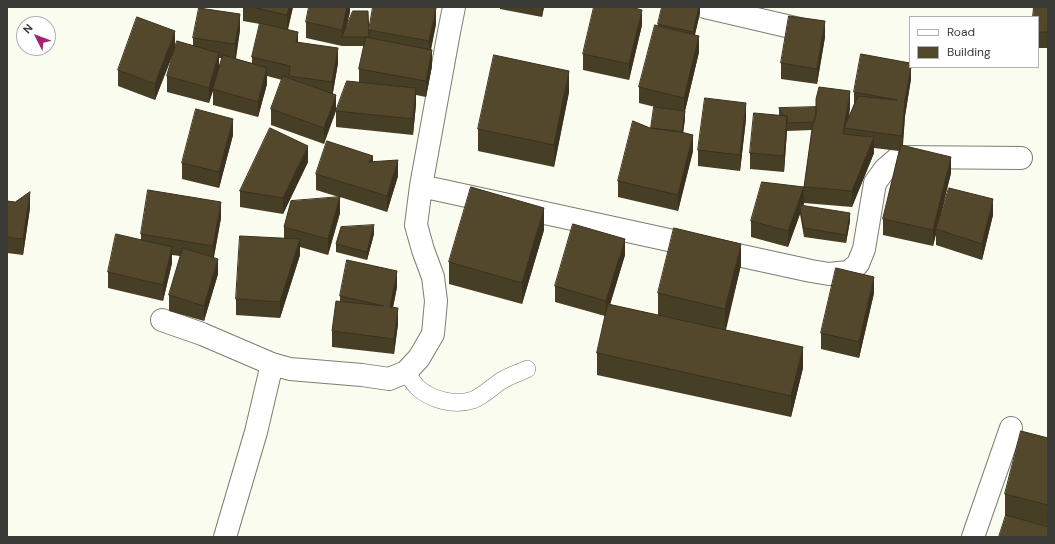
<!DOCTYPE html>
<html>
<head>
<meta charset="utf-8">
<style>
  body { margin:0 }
  #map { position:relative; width:1055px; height:544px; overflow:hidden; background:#fafcf0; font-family:"DM Sans",sans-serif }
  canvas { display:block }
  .frame { position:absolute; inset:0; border:8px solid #3a3b36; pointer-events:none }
  .legend { position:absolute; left:909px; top:16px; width:130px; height:52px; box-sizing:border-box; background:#fff; border:1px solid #b0b1af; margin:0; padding:5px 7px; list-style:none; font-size:12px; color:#3a3b36 }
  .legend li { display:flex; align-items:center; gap:8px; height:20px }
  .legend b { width:20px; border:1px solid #b0b1af }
  .north { position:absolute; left:16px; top:16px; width:40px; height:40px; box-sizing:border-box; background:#fff; border:1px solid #b0b1af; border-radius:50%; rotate:312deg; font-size:11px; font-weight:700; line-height:16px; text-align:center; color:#3a3b36 }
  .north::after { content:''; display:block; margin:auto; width:14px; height:18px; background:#a32374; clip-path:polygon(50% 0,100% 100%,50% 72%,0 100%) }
</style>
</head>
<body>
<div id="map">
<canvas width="1055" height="544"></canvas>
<div class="frame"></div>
<ul class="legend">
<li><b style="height:5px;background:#fff"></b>Road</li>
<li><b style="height:11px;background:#53482c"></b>Building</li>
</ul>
<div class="north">N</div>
</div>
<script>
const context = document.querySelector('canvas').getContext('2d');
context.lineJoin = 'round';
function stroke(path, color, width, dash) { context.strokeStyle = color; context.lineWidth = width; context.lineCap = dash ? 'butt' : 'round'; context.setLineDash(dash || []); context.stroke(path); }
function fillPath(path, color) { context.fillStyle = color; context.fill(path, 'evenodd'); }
const service = new Path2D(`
  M406,372c3,5 7,10 11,15 14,13 37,19 56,13 10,-4 19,-13 28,-19 8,-5 18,-8 26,-12`);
const minor = new Path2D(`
  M705,7l103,24
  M421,186l390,85 18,3 19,-2 10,-8 6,-15 11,-66 10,-14 14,-12 122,1
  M162,320l40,14 70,30
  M225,537l31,-105 16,-68 18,5 72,6 27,4 17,-7 13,-14 14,-24 3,-33 -3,-24 -10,-27 -7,-25 5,-39 28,-154 5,-25
  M973,537l38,-109`);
const wall = new Path2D(`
  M243,7h50l-5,23 10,12 40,21 -14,81 -53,-19v-16l11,-29 -15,-4v8l-9,33 -45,-12v-14l-4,12 -42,-11v-16l7,-24 -19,48 -37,-14v-16l57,-24h18v-8l47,-8 -4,29 16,4v-6l8,-33 -17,-3zM219,58h3l-3,9z
  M350,7v5l-4,15 23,3 67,-6 -5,26 1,16 -6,31 -10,-2v9l-3,31 -77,-8v-16l23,-28v-14l5,-23h-22l-36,-8v-16z
  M500,7h44l-2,10 -42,-8z
  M700,7v6l-5,22 4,17 -14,59v8l-2,14 10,18 -15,60 -60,-14v-16l33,-53 4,-21 -16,-4v-16l19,-63z
  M1048,7v41h-10v-31z
  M642,25l-13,55 -46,-10v-16z
  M825,37l-8,47 -36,-5v-16z
  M911,67v12l-6,37 -2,29 48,28 -10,40 52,2 -11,45 -46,-15v-11l-3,12 -50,-11v-16l16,-68 -25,-3v5l-22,54 -48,-4 -1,3 47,15 -4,22 -42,-6 -4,-23 -12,33 -37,-10v-16l53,-34 8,-57 -25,1 -3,41 -34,-3v-16l29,-38v-7l71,-1 -1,10 5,-13v-12z
  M569,92l-15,75 -76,-16v-22z
  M746,119l-6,52 -42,-5v-16z
  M233,135l-14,53 -37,-9v-16z
  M308,162l-25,52 -43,-7v-16z
  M373,162l25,14 -11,36 -47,-15v16l-12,42 -28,-8v8l-20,63 -44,-3v-16l48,-60v-12l55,-30 -23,-7v-16z
  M7,201l23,7 -7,47 -16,-2z
  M221,218l-7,39 4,17 -14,47 -35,-10v-16l11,-39 -8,-1v8l-9,38 -55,-13v-16l33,-32v-6z
  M544,230l-22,74 -73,-20v-22z
  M374,234l-7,26 -31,-8v-8z
  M625,255l-15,50 76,16 -28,-6v-22l83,-28 -15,65 77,38 -12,49 -194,-42v-22l8,-37 -50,-14v-16z
  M397,287l-4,20 5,17 -4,30 -62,-7v-16l8,-30v-5z
  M874,293l-15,65 -38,-9v-16z
  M1048,438v89l-43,-11v-22z`);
const shadedWall = new Path2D(`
  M289,7h4l-6,24v-16z
  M347,7h3v5l-6,25h-2v-7z
  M542,7h2l-2,10z
  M699,7h1v6l-7,28v-9z
  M436,8v16l-7,33v-16z
  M642,10v15l-13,55v-16z
  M240,14v16l-5,30v-16z
  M825,21v16l-8,47v-15z
  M175,31v16l-20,53v-16z
  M298,32v16l-2,-6z
  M699,36v16l-14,59v8l-4,29v-9l3,-25v-16z
  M338,48v15l-6,35v-16z
  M432,50v16l-6,31v-16z
  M219,53v16l-10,34v-15z
  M911,67v12l-6,37 -3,36v-16l3,-36z
  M267,68v16l-9,33v-15z
  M569,71v21l-15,75v-22z
  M416,88v16l-3,31v-16z
  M850,91v16l-3,21h-3z
  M336,95v16l-12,33v-16z
  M746,103v16l-6,52v-16z
  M787,116v15l-3,41v-16z
  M233,119v16l-14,53v-16z
  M693,135v16l-15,60v-16z
  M874,137v16l-22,54v-16z
  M308,146v16l-25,52v-16z
  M373,156v15l-5,-9z
  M951,157v16l-14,57 -1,-1v5l-3,12v-16z
  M398,160v16l-11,36v-16z
  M804,187v16l-3,8 -1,-6v9l-12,33v-16z
  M30,192v16l-7,47v-16z
  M340,197v16l-12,42v-16z
  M993,199v16l-11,45v-16z
  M221,202v16l-8,43v-15z
  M544,208v22l-22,74v-21z
  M850,213v8l-4,22v-8z
  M374,225v9l-7,26v-8z
  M300,239v16l-20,63v-16z
  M625,239v16l-19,62v-16z
  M741,244v21l-16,66v-22z
  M172,247v16l-9,38v-16z
  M218,259v15l-14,47v-15z
  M397,271v16l-7,36v-16z
  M874,277v16l-15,65v-16z
  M398,308v16l-4,30v-15z
  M803,347v21l-12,49v-21z`);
const building = new Path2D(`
  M253,7h36l-2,8z
  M309,7h38l-5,23 -36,-8z
  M373,7h57l6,1 -7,33 -60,-11z
  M594,7h37l11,3 -13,54 -46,-10z
  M662,7h37l-6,25 -35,-8z
  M1034,7h14v25h-10v-15h-5z
  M199,8l41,6 -5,30 -42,-6z
  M353,11h15l1,26h-27z
  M789,16l36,5 -8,48 -36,-6z
  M137,17l38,14 -20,53 -37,-14z
  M260,23l38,9 -2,10 42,6 -6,34 -43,-6 1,-10 -38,-9z
  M655,25l44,11 -15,62 -45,-11z
  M366,37l66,13 -6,31 -67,-12z
  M177,41l42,12 -10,35 -42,-12z
  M861,54l49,9v4h1l-6,33 -3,36 -58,-8 -1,6 31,3 -22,54 -48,-4 8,-58 4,-15v-15l3,-12 31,4 -6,37 14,-32 39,4 -43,-8z
  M223,55l44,13 -9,34 -45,-13z
  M494,55l75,16 -15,74 -76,-16z
  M283,76l53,19 -12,33 -53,-19z
  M347,81l69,7 -3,31 -77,-8z
  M705,98l41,5 -6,52 -42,-5z
  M654,107l31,4 -3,21 -31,-4z
  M816,107v8l-2,7 -27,1v-7l-4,-1 -4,-7z
  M196,109l37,10 -14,53 -37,-9z
  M754,113l33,3 -3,40 -34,-3z
  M633,121l17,7 31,4 12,3 -15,60 -60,-14z
  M270,128l38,18 -25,52 -43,-7z
  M327,141l46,15 -5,6 30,-2 -11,36 -71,-22z
  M901,145l50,12 -18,73 -50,-11z
  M762,182l42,5 -16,44 -37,-10z
  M471,187l73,21 -22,75 -73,-21z
  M949,188l44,11 -11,45 -46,-15z
  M148,190l73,12 -8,44 -72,-12z
  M30,192l-7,47 -16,-2v-36l8,1z
  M340,197l-12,42 -44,-12 7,-26z
  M800,205l50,8 -4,22 -42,-7z
  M573,224l52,15 -19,62 -51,-15z
  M374,225l-7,27 -31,-8 5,-17z
  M674,228l67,16 -16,65 -67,-16z
  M116,234l56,13 -9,38 -55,-13z
  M240,236l60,3 -20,63 -44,-3z
  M183,248l35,11 -14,47 -35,-11z
  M347,260l50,11 -7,36 8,1 -4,31 -62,-8 4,-30 48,5 -44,-10z
  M836,268l38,9 -15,65 -38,-9z
  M608,304l195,43 -12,49 -194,-43z
  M1021,431l27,7v67l-43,-11z
  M1006,515l42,12v10h-49z`);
stroke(service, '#7c7e72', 18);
stroke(minor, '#7c7e72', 24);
stroke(service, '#fff', 17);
stroke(minor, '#fff', 22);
fillPath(wall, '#473e26');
fillPath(shadedWall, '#3a321f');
fillPath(building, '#53482c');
stroke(building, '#3a321f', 1);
</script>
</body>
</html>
